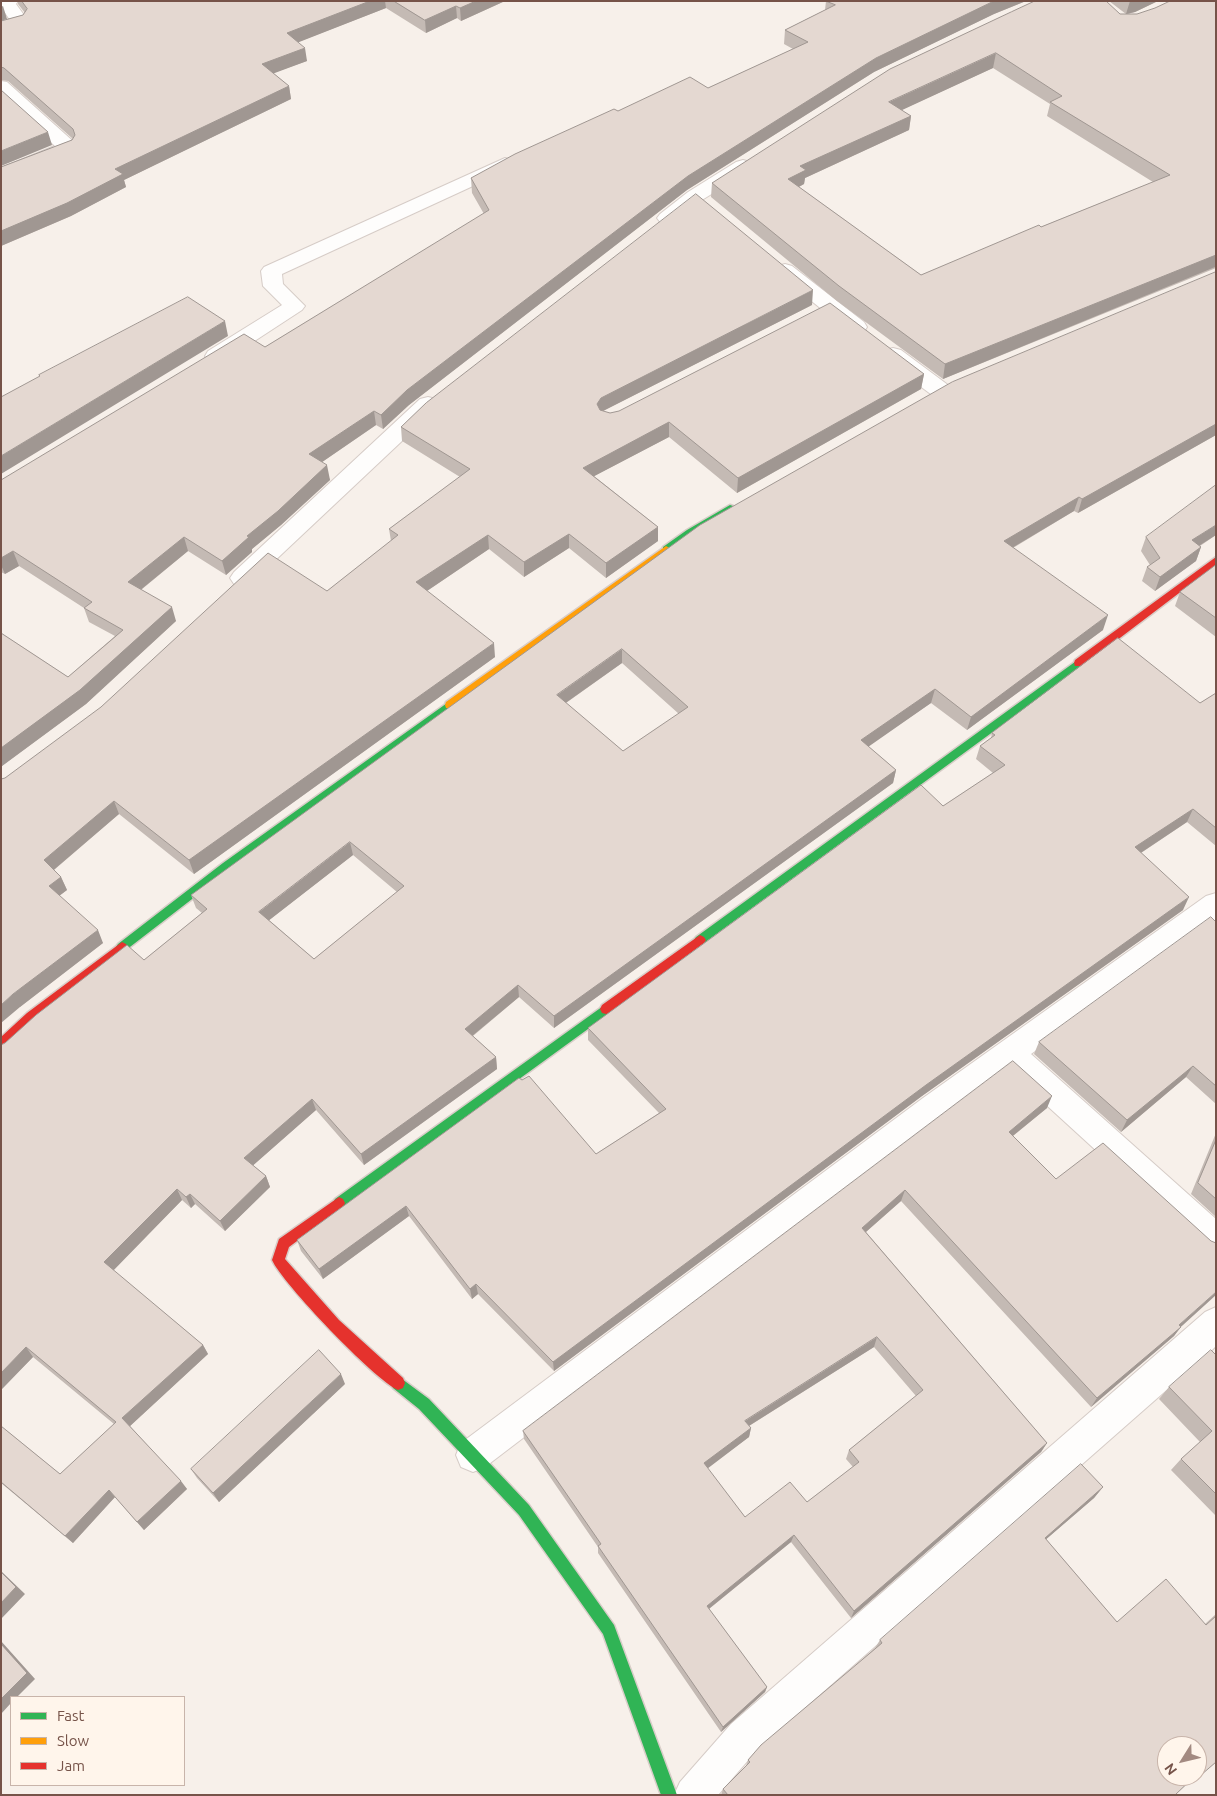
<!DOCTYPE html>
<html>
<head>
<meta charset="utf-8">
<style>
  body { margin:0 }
  #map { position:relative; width:1217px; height:1796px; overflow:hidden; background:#f7f0ea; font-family:Ubuntu,sans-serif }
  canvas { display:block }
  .frame { position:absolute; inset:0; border:2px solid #765349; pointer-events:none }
  .legend { position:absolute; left:10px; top:1696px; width:175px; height:90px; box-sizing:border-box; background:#fff5eb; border:1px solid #c8b4aa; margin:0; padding:6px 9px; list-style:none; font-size:15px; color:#765349 }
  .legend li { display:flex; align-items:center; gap:10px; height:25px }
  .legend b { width:25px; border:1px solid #c8b4aa }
  .north { position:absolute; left:1157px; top:1736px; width:50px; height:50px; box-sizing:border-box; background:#fff5eb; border:1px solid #c8b4aa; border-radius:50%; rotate:234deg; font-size:14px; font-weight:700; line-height:20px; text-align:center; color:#765349 }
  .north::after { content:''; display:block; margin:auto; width:18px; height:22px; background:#a38a81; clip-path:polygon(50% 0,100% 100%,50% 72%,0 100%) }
</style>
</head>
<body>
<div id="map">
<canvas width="1217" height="1796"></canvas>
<div class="frame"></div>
<ul class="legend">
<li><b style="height:6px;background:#30b455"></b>Fast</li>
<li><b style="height:6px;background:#ff9f0a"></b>Slow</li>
<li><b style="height:6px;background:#e5322d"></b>Jam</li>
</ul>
<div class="north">N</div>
</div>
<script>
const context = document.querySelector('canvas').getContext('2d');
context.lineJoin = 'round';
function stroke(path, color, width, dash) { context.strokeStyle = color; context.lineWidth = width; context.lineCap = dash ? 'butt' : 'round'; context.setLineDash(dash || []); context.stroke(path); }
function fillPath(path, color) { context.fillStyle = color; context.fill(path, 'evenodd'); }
const street = new Path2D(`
  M1,1h17l-2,3 13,18 -3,4 -25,8v-11l9,-3 -9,-13z
  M1,81l6,1 68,61 2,4 -2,4 -74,30v-13l54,-22 -54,-50z
  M505,158l7,2 3,4 -3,4 -230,106 1,10 22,22 -3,4 -78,51 -8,2 -8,-2 -3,-5 3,-5 74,-46 -19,-19 -2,-15 3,-4z
  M743,160l7,2 3,4 -3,4 -48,30 -28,22 -7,2 -7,-2 -3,-4 3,-4 28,-22 48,-30z
  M785,264l7,2 72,56 3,5 -3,5 -7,2 -7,-2 -72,-58 -3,-4 3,-4z
  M893,348l8,2 47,35 3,5 -3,5 -8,2 -8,-2 -47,-35 -3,-5 3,-5z
  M428,397l8,2 3,5 -3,5 -186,175 -8,2 -8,-2 -4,-6 4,-6 186,-173z
  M1216,893v26l-185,135 185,165v36l-11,-5 -197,-180 -63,46 -460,351 -12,5 -12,-5 -5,-12 5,-12 462,-345 283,-202z
  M1216,1307v39l-4,4 -455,400 -39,45h-44l6,-13 51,-58 474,-412z`);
const fast = new Path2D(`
  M730,505l3,1v4l-64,41h-6v-4l24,-17z
  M1079,659l4,1 1,3 -1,3 -379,277h-8l-2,-3 2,-3z
  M450,701l5,4 -1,3 -223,161 -105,81h-8l-2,-3 2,-3 105,-81z
  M606,1004l4,1 2,4 -2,4 -267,194 -4,2 -4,-2 -2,-4 2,-4z
  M398,1376l31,23 100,106 85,120 63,170h-16l-58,-161 -84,-119 -100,-106 -26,-21 -2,-5 2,-5z`);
const slow = new Path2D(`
  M666,546l5,3 -2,2 -215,157h-8l-1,-3 1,-3z`);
const jam = new Path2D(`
  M1216,557v8l-133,101h-8l-1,-3 1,-3z
  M700,935l4,2 2,3 -2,3 -94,70 -4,1 -4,-1 -2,-4 2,-4z
  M122,942l4,2 2,3 -2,3 -91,71 -30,28 -4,1v-13l26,-24z
  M339,1197l4,2 2,4 -2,4 -54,40 -4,12 54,61 64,58 2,5 -2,5 -5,2c-23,-10 -116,-107 -126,-130l7,-21z`);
const wall = new Path2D(`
  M18,1h487l-44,20 -4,-3 -31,15 -40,-25 -88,34 9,19 -34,12 16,13 2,13 -167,81 2,7 -55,29 -70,30v-79l71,-27 1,-1 -65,-58 -7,-1v-59l22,-6 2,-2 -7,-9z
  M826,1h200l-32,13 -120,58 -187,118 -278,215 -26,24 -7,-4 -54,37 8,18 -49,45 -29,24v3l-26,23 -38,-24 -47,39 35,31 -90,83 -84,62 -1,-1v-132l67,44 47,-41 -26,-14 -5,-14 -65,-42 -14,8 -4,-2v-92l264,-133 219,-133 -12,-21 -1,-15 147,-67 90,-23 85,-39 -9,-5 1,-14 40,-20z
  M1035,1l85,13h6l-17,-13h49l-23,11 -7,2h9l79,-13v267l-273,111 -106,-78 -126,-104 1,-14zM993,68l57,36 -3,12 106,66 -232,93 -122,-88 5,-3 1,-6 104,-48 2,-14 -10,-6z
  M1216,272v163l-138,78 -4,-2 -61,37 90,82 -136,100 -36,-27 -63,43 28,24 -3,13 -339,245 -35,-31 -46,39 23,21 1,12 -133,96 -48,-55 -63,55 13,11 4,11 -45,44 -30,-27 -4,4 -9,-8 -69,70 90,75 5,9 -78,72 57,63 -43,41 -29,-33 -42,46 -72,-60v-57l59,48 54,-50 -81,-67 -32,33v-345l143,-85 58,-47 -6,-5 -5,-13zM622,663l57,51 -56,37 -57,-48zM353,855l44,37 -83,67 -45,-39z
  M812,305l-209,106 7,2 314,-39 -3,15 -184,104 -68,-56 -75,39 64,51v14l-52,37 -37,-30 -45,29 -35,-28 -62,42 68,66 -301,217 -75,-60 -65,56 7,7 6,13 -8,6 44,47 -83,64 -15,-229 322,-187 64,-50 -2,-12 71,-52 -58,-36 -1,-14z
  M1216,535l-16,11 1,1 -5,14 -41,30 -13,-10 5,-14 3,-2 -9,-14 5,-14z
  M1216,565v72l-41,-31 5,-14z
  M1216,693v153l-29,-24 -46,31 42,57 -261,186 -368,275 -76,-77 -6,5 -63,-83 -86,63 -22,-28 -4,-11 222,-162 77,76 63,-41 -71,-73v-12l355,-222 50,-33 -17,-14 4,-13 11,-8 1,-5 208,-30z
  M1216,922v182l-30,-27 -65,55 -87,-78 5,-12z
  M1013,1061l34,47 -34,28 43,43 155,62 -30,85 -7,10 -83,71 -190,-206 -35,31 181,211 -6,9 -190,166 -60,-76 -82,67 58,78 -2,5 -44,40 -123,-179v-6l-74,-108 -1,-8zM874,1347l42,49 -67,54 -3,9 7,8 -46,35 -62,15 -38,-49 42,-31 2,-9 -2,-2z
  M1216,1133v84l-25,-23z
  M1216,1355v161l-45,-46 10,-11 19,-17 -41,-43 10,-12z
  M345,1384l-126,118 -22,-24 -6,-9z
  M1103,1487l-9,11 -48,41 71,83 88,2 11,-10v148l-15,13 -11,6 -15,14h-454l2,-6 23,-23 2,-6 127,-112 5,-8zM1197,1746v30h-30z`);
const shadedWall = new Path2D(`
  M370,1h15l1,7 -97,38 -2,-13z
  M476,1h29l-44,20 -1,-13z
  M994,1h32l-32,13 -120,58 -187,118 -278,215 -26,24 -2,-14 26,-25 281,-214 188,-118z
  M1130,1h28l-23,11 -9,2z
  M3,6l4,13 -6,2v-14z
  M456,6l1,12 -31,15 -1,-13z
  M305,48l2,13 -43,16 -2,-13z
  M996,53l-3,15 -106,49 2,-15z
  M289,86l2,13 -167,81 2,7 -55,29 -70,30v-15l114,-62z
  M911,116l-2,14 -104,48 -1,6 -17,9 1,-14 12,-13z
  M48,132l4,13 -51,21v-15z
  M1216,255l-1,12 -272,112 2,-15z
  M813,290l-1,15 -211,107 -4,-8 4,-6z
  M225,321l3,15 -227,138v-18z
  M924,374l-3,15 -184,104 1,-15z
  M374,411l2,14 -64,44 -3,-15z
  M669,422v15l-86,45v-14z
  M1216,424v11l-138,78 4,-14z
  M327,465l3,15 -49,45 -29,24v3l-26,23 -4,-14 25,-25z
  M1079,497l-5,14 -74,44 4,-14z
  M1216,525v10l-30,19 6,-14z
  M658,527v14l-52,37v-15z
  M569,534v14l-45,29v-15z
  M488,535l1,14 -71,48 -2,-15z
  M184,537l4,14 -55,45 -5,-14z
  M1201,547l-5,14 -41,30 5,-14z
  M13,551l6,15 -14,8 -4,-9v-7z
  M172,607l4,14 -90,83 -84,62 -1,-2v-16z
  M1108,615l-5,15 -136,100 4,-13z
  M494,643l1,14 -301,217 -5,-14z
  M622,649v14l-65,46v-14z
  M935,689l-4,14 -73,51 3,-14z
  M896,770l-3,13 -339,245v-12z
  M114,801l5,13 -69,59 -6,-13z
  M1193,809l-6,13 -57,38 5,-13z
  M350,842l3,13 -90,70 -4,-13z
  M61,877l6,13 -12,9 -6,-13z
  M1189,897l-6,13 -261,186 -368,275 -1,-9 373,-277z
  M98,930l5,13 -83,64 -19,16v-18l12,-11z
  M518,985l1,12 -53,44 -1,-12z
  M496,1057l1,12 -133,96 -3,-11z
  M1193,1066l-7,11 -65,55 6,-12z
  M1052,1096l-5,12 -43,35 5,-11z
  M312,1099l4,11 -67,59 -5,-11z
  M266,1176l4,11 -45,44 -5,-10z
  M177,1189l5,11 -71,73 -7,-11z
  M905,1190l-4,11 -42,37 3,-10z
  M190,1194l5,10 -4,4 -5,-11z
  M406,1206l3,10 -86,63 -4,-10z
  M476,1284l2,10 -6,5 -2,-10z
  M1216,1292v3l-44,40 7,-10z
  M1181,1327l-7,9 -83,71 6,-9z
  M877,1337l-3,10 -130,82 1,-8z
  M203,1345l5,9 -79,73 -7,-9z
  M26,1347l7,10 -32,33v-17z
  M341,1374l4,10 -126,118 -6,-9z
  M751,1428l-2,9 -46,35 1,-9z
  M1047,1443l-6,9 -190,166 3,-7z
  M181,1481l6,8 -43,41 -7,-8z
  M1103,1487l-9,11 -58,50 9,-10z
  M109,1490l6,7 -42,46 -8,-7z
  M794,1535l-3,7 -86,70 2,-6z
  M1,1571l24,23 -24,25z
  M1,1641l34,38 -18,18h-6v6l-10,11z
  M767,1687l-2,5 -44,40 2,-5z`);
const building = new Path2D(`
  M22,1h348l-83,32 18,15 -43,16 27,22 -174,83 8,5 -56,29 -66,28v-64l71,-27 3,-5 -2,-6 -69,-61 -3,-1v-46l22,-6 4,-6z
  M394,1h82l-16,7 -4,-2 -31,14z
  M826,1h168l-118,57 -188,118 -281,214 -26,25 -7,-4 -65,43 18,11 -49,46 -31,25 2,1 -27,24 -38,-24 -56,45 44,25 -92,83 -79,58v-115l67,44 55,-47 -39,-22 8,-6 -79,-51 -12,7v-78l243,-146 21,13 224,-137 -18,-32 44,-24 99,-45 4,2 72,-34 18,11 100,-46 -23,-12 50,-25z
  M1035,1h71l14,13h17l18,-6 15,-7h46v254l-271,109 -106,-78 -127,-103 178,-114 121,-57zM996,53l66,43 -12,6 120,73 -129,52 -2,-2 -118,50 -133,-96 18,-9 -6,-4 111,-50 -22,-14z
  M1,90l47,42 -47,19z
  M696,194l117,96 -212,108 -4,6 3,6 10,3 9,-2 211,-108 94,71 -186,104 -69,-56 -86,46 75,59 -52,36 -37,-29 -45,28 -36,-27 -72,47 78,61 -305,217 -75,-59 -70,59 17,17 -12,9 49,44 -85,64 -12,11v-226l4,-1 96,-71 167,-154 59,38 71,-56 -9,-6 81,-60 -69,-42 25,-24z
  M1216,272v152l-134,75 -3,-2 -75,44 104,74 -137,102 -36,-28 -74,51 35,30 -342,246 -36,-31 -53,44 31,28 -135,97 -49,-55 -68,59 22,18 -46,45 -30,-27 -4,3 -9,-8 -73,73 99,83 -81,73 59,63 -44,41 -28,-32 -44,46 -64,-54v-56l59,48 56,-52 -90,-75 -25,26v-328l4,-2 31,-28 91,-70 17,15 63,-51 -16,-14 509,-370 252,-143zM622,649l66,58 -65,44 -66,-56zM350,842l54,44 -90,73 -55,-47z
  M188,297l37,24 -224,135v-59l39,-21 -1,-1z
  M1216,485v40l-24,15 9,7 -41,30 -13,-10 13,-9 -14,-21z
  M1216,565v53l-36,-26z
  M1118,638l82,65 16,-10v135l-23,-19 -58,38 54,50 -263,188 -373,277 -77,-78 -6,5 -64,-83 -87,63 -22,-29 222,-162 3,2 7,-4 67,78 70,-45 -78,-81 333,-243 22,21 62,-41 -25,-19 15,-11 -3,-2z
  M1211,917l5,5v164l-23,-20 -66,54 -88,-78z
  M1013,1061l39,35 -43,36 47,47 47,-36 108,98 5,2v49l-37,33 2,2 -84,71 -192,-208 -43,38 185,215 -193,168 -60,-76 -87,71 60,81 -44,40 -125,-181 3,-2 -78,-113zM877,1337l46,53 -74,60 10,12 -52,40 -17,-20 -45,35 -41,-54 47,-35 -6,-7z
  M1216,1140v59l-18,-16z
  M319,1350l22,24 -128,119 -22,-24z
  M1211,1350l5,5v139l-35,-35 31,-28 -43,-44z
  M1081,1464l22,23 -58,51 72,84 49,-43 40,46 10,-9v146l-15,13 -2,-3 -2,2v-28h-30v30h28l-20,19h-447l-5,-6 27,-27 -2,-2 13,-15 121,-102 -2,-3z
  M1,1572l15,15 -15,16z
  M1,1644l26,29 -26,26z`);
stroke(street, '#d6ccc7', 2);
stroke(fast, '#d8cdc8', 3);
stroke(slow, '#d8cdc8', 3);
stroke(jam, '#d8cdc8', 3);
fillPath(street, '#fefdfc');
fillPath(fast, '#30b455');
fillPath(slow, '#ff9f0a');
fillPath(jam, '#e5322d');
fillPath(wall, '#c4bab4');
fillPath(shadedWall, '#a09792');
fillPath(building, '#e4d8d1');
stroke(building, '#a09792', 1);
</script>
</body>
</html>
